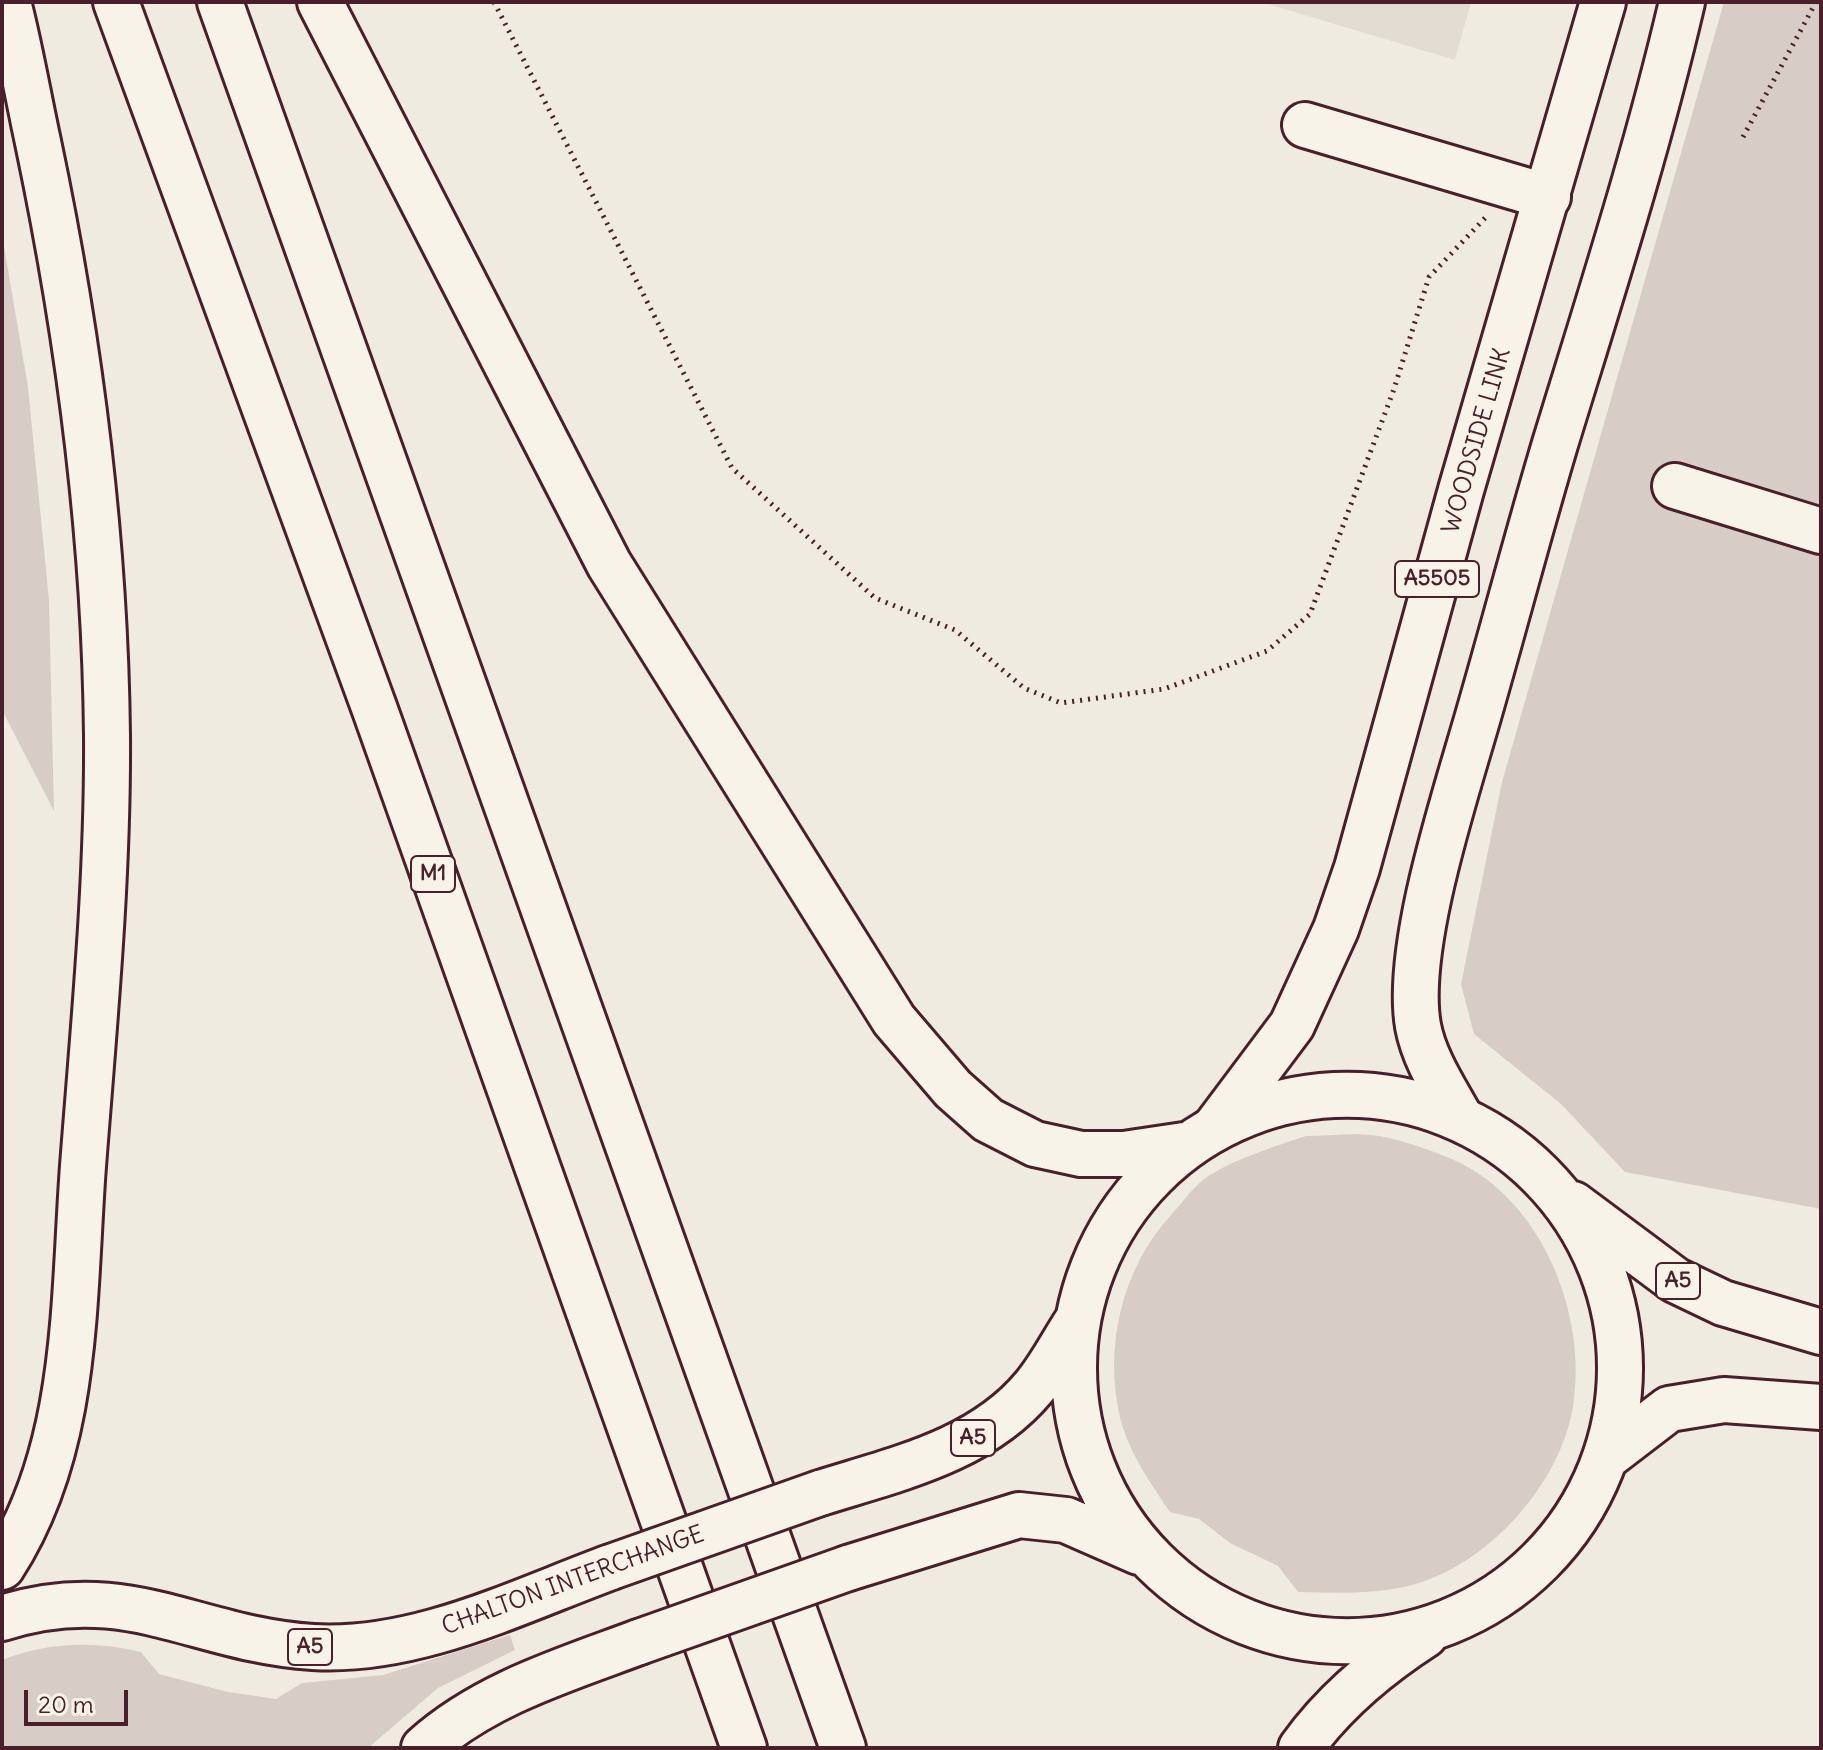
<!DOCTYPE html>
<html>
<head>
<meta charset="utf-8">
<style>
  body { margin:0 }
  #map { position:relative; width:1823px; height:1750px; overflow:hidden; background:#f0ebe0; font-family:Delius,sans-serif }
  canvas { display:block }
  .frame { position:absolute; inset:0; border:4px solid #4a1f2b; pointer-events:none }
  .scale { position:absolute; left:24px; top:1690px; width:104px; height:36px; box-sizing:border-box; border:4px solid #4a1f2b; border-top:0; padding-left:10px; font-size:24px; line-height:28px; white-space:nowrap; color:#4a1f2b; -webkit-text-stroke:6px #f7f3e8; paint-order:stroke }
</style>
</head>
<body>
<div id="map">
<canvas width="1823" height="1750"></canvas>
<div class="frame"></div>
<div class="scale">20 m</div>
</div>
<script>
const context = document.querySelector('canvas').getContext('2d');
context.lineJoin = 'round';
function fillPath(path, color) { context.fillStyle = color; context.fill(path, 'evenodd'); }
function stroke(path, color, width, dash) { context.strokeStyle = color; context.lineWidth = width; context.lineCap = dash ? 'butt' : 'round'; context.setLineDash(dash || []); context.stroke(path); }
function label(font, color, halo, rows, align = 'center') {
  context.font = font + ' Delius,sans-serif'; context.lineWidth = 8; context.setLineDash([]); context.textBaseline = 'middle'; context.strokeStyle = halo; context.fillStyle = color; for (const [text, x, y, turn = 0] of rows) {
    context.save(); context.translate(x, y); context.rotate((+turn || 0) * Math.PI / 180); context.textAlign = isNaN(turn) ? turn : align; if (halo) context.strokeText(text, 0, 0); context.fillText(text, 0, 0); context.restore();
  }
}
const built = new Path2D(`
  M1261,2h210l-16,58z`);
const green = new Path2D(`
  M1724,2h97v1207l-196,-37 -64,-68 -87,-70 -13,-50 41,-202z
  M2,234l26,153 21,213 5,211 -52,-101z
  M1306,1136c23,0 50,-4 73,0 24,4 54,15 75,24 89,40 134,156 119,247 -13,76 -81,153 -154,176 -40,12 -80,10 -121,9l-20,-26 -48,-23 -31,-24 -29,-7c-19,-28 -40,-58 -49,-91 -18,-71 0,-152 50,-206 12,-13 24,-31 39,-40 30,-18 63,-28 96,-39z
  M510,1635l5,15 -77,38 -70,60h-366v-88c46,-18 91,-19 139,-8l18,22 69,18 48,7 26,-16 81,-8z`);
const path = new Path2D(`
  M494,2l238,466 143,130 80,32 69,58 37,15 103,-14 103,-38 43,-37 84,-225 35,-112 57,-60
  M1743,137l73,-135`);
const minor = new Path2D(`
  M1305,125l243,72
  M1675,486l146,45`);
const major = new Path2D(`
  M1461,1119c-16,-29 -37,-60 -43,-93 -14,-81 40,-238 63,-320 25,-87 48,-175 74,-262 45,-147 92,-292 127,-442
  M1214,1129l78,-104 44,-96 21,-61 104,-378 142,-488`);
const highway = new Path2D(`
  M116,2l259,708 369,1038
  M220,2l623,1746
  M320,2l289,562 285,456 59,69 35,31 47,24 46,10h43l67,-10
  M1074 1368a273 273 0 1 1 546 0a273 273 0 1 1-546 0Z
  M1573,1204l102,76 48,23 98,29
  M1605,1458l64,-49 55,-9 97,7
  M820,1493c76,-24 161,-42 214,-106 16,-19 28,-43 41,-63
  M2,1567c77,-119 71,-264 81,-401 11,-142 25,-287 24,-430 -2,-199 -28,-399 -69,-594 -10,-46 -18,-94 -30,-140
  M848,1568l171,-53 47,5 73,32
  M2,1618c125,-40 194,22 311,29 103,6 203,-45 298,-80
  M424,1748c60,-54 140,-78 215,-106
  M1301,1748c33,-46 76,-82 124,-113`);
const highwayBridge = new Path2D(`
  M611,1567l209,-74
  M639,1642l209,-74`);
const shields = [
  [1437,579,84],
  [433,874,44],
  [1678,1281,44],
  [973,1438,44],
  [310,1647,44]
];
const shieldNames = [
  ["A5505",1437,579],
  ["M1",433,874],
  ["A5",1678,1281],
  ["A5",973,1438],
  ["A5",310,1647]
];
const streetNames = [
  ["WOODSIDE LINK",1477,441,-74],
  ["CHALTON INTERCHANGE",573,1581,-20]
];
fillPath(built, '#e3dcd2');
fillPath(green, '#d8cdc6');
stroke(minor, '#4a1f2b', 50);
stroke(major, '#4a1f2b', 50);
stroke(highway, '#4a1f2b', 50);
stroke(path, '#4a1f2b', 5, [2, 6]);
stroke(minor, '#f7f3e8', 44);
stroke(major, '#f7f3e8', 44);
stroke(highway, '#f7f3e8', 44);
stroke(highwayBridge, '#4a1f2b', 50, []);
stroke(highwayBridge, '#f7f3e8', 44);
for (const [x, y, w] of shields) { const box = new Path2D(); box.roundRect(x - w / 2, y - 18, w, 36, 6); context.fillStyle = '#f7f3e8'; context.fill(box); stroke(box, '#4a1f2b', 2); }
label('bold 22px', '#4a1f2b', null, shieldNames);
label('24px', '#4a1f2b', '#f7f3e8', streetNames);
</script>
</body>
</html>
